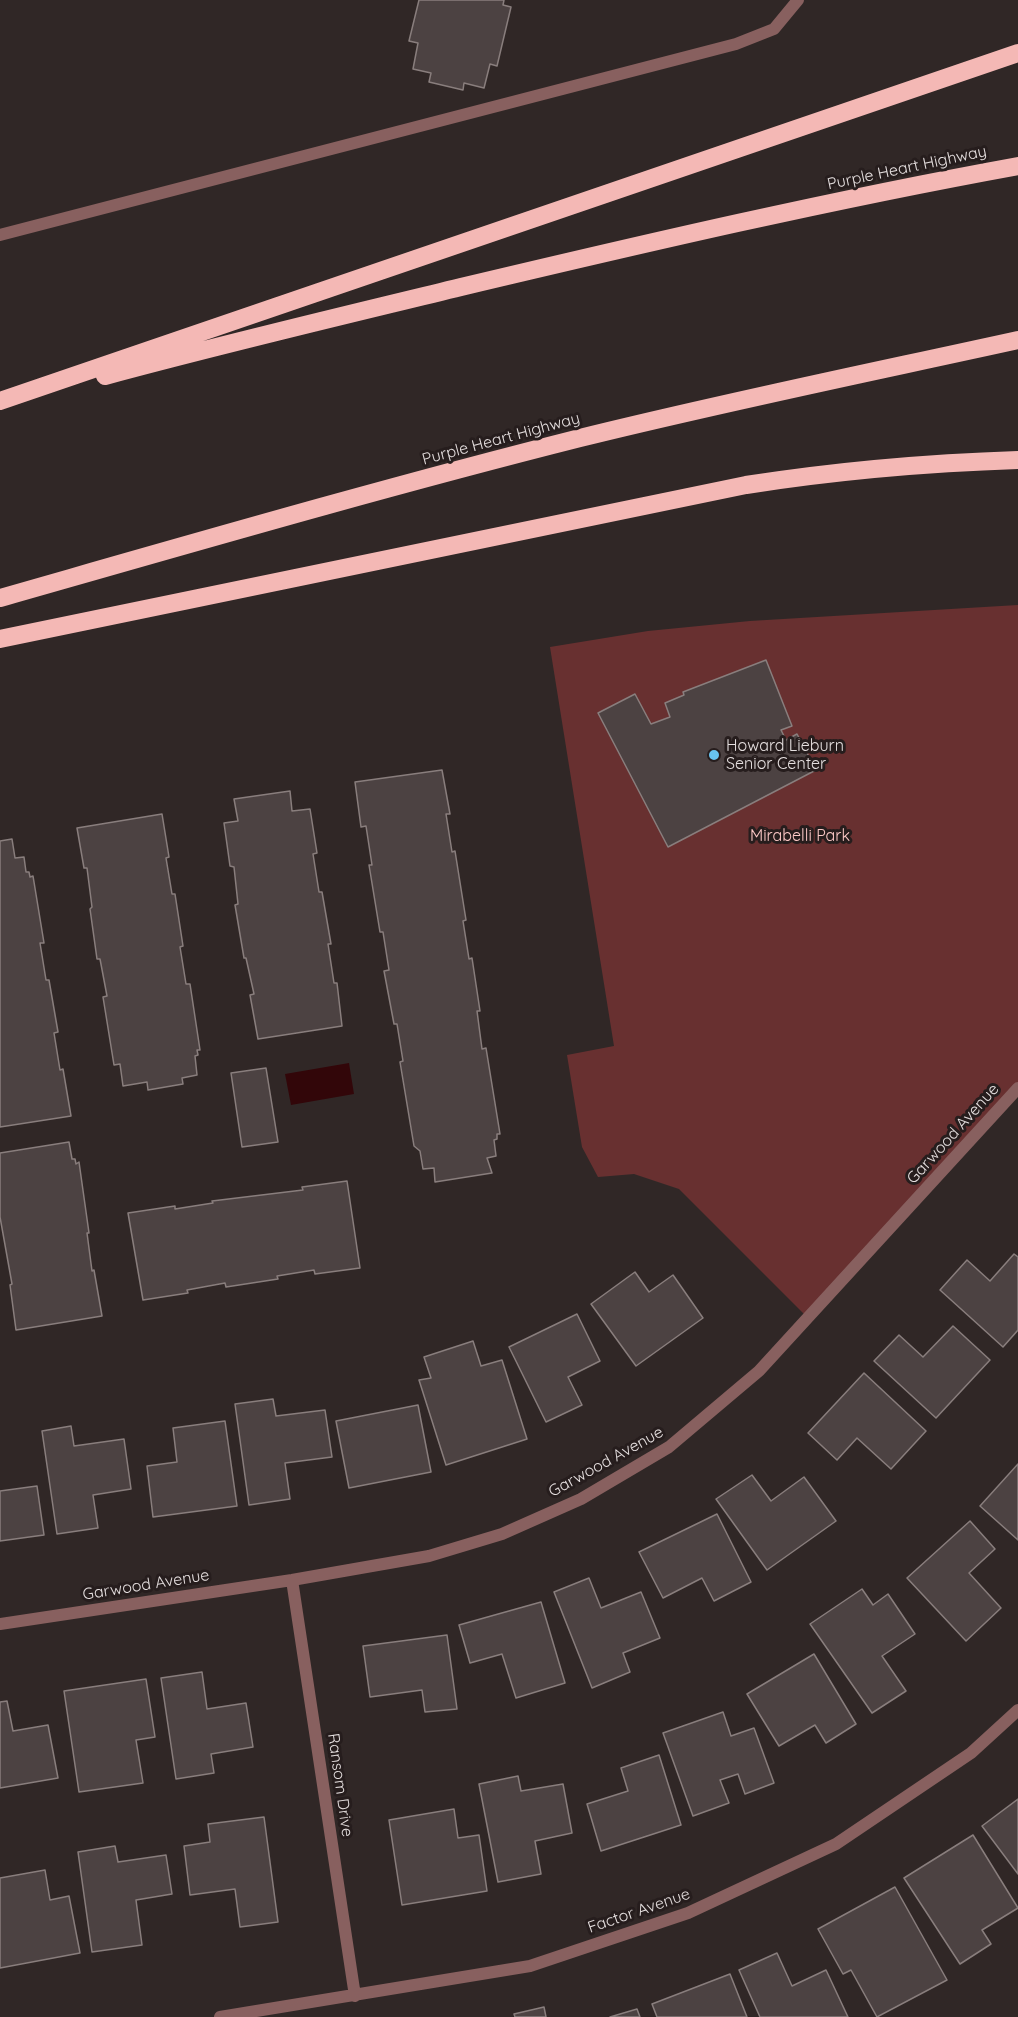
<!DOCTYPE html>
<html>
<head>
<meta charset="utf-8">
<style>
  body { margin:0 }
  canvas { display:block; background:#302726 }
</style>
</head>
<body>
<canvas width="1018" height="2017"></canvas>
<script>
const context = document.querySelector('canvas').getContext('2d');
context.lineJoin = 'round';
function fillPath(path, color) { context.fillStyle = color; context.fill(path, 'evenodd'); }
function stroke(path, color, width, dash) { context.strokeStyle = color; context.lineWidth = width; context.lineCap = dash ? 'butt' : 'round'; context.setLineDash(dash || []); context.stroke(path); }
function label(font, color, halo, rows, align = 'center') {
  context.font = font + ' Quicksand,sans-serif'; context.lineWidth = 6; context.setLineDash([]); context.textBaseline = 'middle'; context.strokeStyle = halo; context.fillStyle = color; for (const [text, x, y, turn = 0] of rows) {
    context.save(); context.translate(x, y); context.rotate((+turn || 0) * Math.PI / 180); context.textAlign = isNaN(turn) ? turn : align; if (halo) context.strokeText(text, 0, 0); context.fillText(text, 0, 0); context.restore();
  }
}
const green = new Path2D(`
  M1018,605v483l-211,229 -128,-128 -45,-15 -36,3 -16,-30 -15,-92 47,-9 -64,-399 98,-16 102,-10z`);
const water = new Path2D(`
  M349,1063l5,31 -63,11 -6,-31z`);
const building = new Path2D(`
  M419,0h85l-1,5 8,2 -14,59 -7,-2 -6,24 -20,-5 -1,7 -34,-8 2,-9 -18,-4 5,-26 -9,-2z
  M766,660l26,66 -11,4 5,10 11,-6 19,36 -148,77 -70,-134 37,-19 16,30 19,-7 -5,-14 19,-8 -1,-3z
  M442,770l8,44h-4l6,38 3,-1 11,69 -3,1 6,38 3,-1 8,53h-3l5,38 4,-1 14,86h-3v5l-3,1 2,16 -9,2 5,15 -57,9 -1,-14 -11,1 -3,-18 -6,-5 -14,-84 3,-1 -6,-37h-3l-10,-53 5,-1 -6,-38h-3l-11,-67h3l-6,-39 -5,1 -6,-45z
  M290,791l2,20 18,-2 7,44 -4,1 6,38h3l9,52h-3l6,39h3l5,43 -84,13 -8,-44 4,-1 -8,-36h-2l-9,-53 3,-1 -4,-37 -4,-1 -6,-43 14,-2 -4,-22z
  M162,814l7,43 -3,1 6,36h3l8,52 -3,1 6,37h4l10,66h-3l1,5 -3,1 2,19 -15,3 1,6 -35,6 -1,-8 -24,4 -3,-22 -6,1 -11,-68 4,-1 -7,-37h-3l-7,-50 2,-2 -5,-39h-3l-7,-40z
  M12,839l3,19 9,-1 2,15h3l1,5 3,-1 11,67h-4l6,37h3l9,52 -4,1 6,37 3,-1 8,47 -71,11v-286z
  M266,1068l12,74 -36,5 -11,-74z
  M69,1142l3,17h3l1,5 3,-2 10,71h-2l5,38 2,-1 8,46 -86,14 -6,-45 2,-1 -12,-67v-64z
  M347,1181l13,87 -45,6 -1,-4 -37,6 1,3 -52,8 -1,-4 -38,7 1,3 -45,7 -15,-87 47,-7v3l38,-6 -1,-2 91,-11 -1,-3z
  M1014,1254l4,3v73l-15,17 -63,-57 27,-30 23,21z
  M635,1272l14,20 24,-17 30,43 -67,48 -45,-62z
  M577,1314l23,47 -32,16 14,28 -36,17 -37,-75z
  M953,1326l37,34 -54,58 -62,-57 25,-26 24,22z
  M473,1341l8,25 21,-6 25,79 -81,26 -27,-85 12,-2 -7,-21z
  M864,1373l62,58 -35,38 -34,-31 -20,22 -29,-27z
  M273,1399l3,17 49,-6 7,47 -47,6 5,36 -41,6 -14,-101z
  M418,1405l13,67 -82,16 -13,-67z
  M225,1421l12,85 -84,11 -6,-51 30,-4 -4,-34z
  M71,1426l3,20 50,-7 7,50 -38,6 5,33 -41,6 -15,-103z
  M1018,1464v76l-38,-34z
  M752,1475l19,26 33,-24 32,44 -69,49 -51,-71z
  M37,1486l7,49 -44,6v-50z
  M717,1514l34,68 -37,19 -12,-23 -39,20 -24,-46z
  M970,1521l25,28 -26,24 32,35 -35,33 -59,-63z
  M589,1578l12,30 40,-16 19,46 -37,15 7,19 -38,16 -38,-96z
  M862,1589l11,16 15,-11 27,40 -33,22 24,35 -34,22 -62,-89z
  M541,1602l24,81 -49,15 -14,-44 -32,9 -11,-38z
  M447,1635l10,74 -32,3 -3,-22 -52,7 -7,-51z
  M814,1654l42,70 -30,19 -11,-18 -36,21 -32,-52z
  M202,1672l5,37 39,-6 7,44 -42,7 3,19 -38,6 -15,-101z
  M146,1679l9,58 -19,3 7,43 -64,9 -15,-101z
  M7,1701l6,30 35,-6 10,53 -58,10v-86z
  M723,1712l8,24 23,-8 20,55 -29,11 -7,-20 -18,6 9,23 -36,13 -30,-83z
  M659,1755l22,70 -80,26 -14,-47 41,-13 -7,-23z
  M518,1776l3,15 42,-7 9,49 -37,8 6,33 -43,8 -19,-98z
  M1018,1799v75l-36,-48z
  M454,1809l4,29 21,-3 8,56 -85,14 -13,-85z
  M264,1817l14,105 -38,5 -5,-38 -45,6 -6,-49 26,-4 -2,-18z
  M973,1835l45,73 -36,22 9,14 -31,20 -56,-86z
  M115,1846l3,16 48,-7 6,39 -36,6 6,45 -50,7 -14,-100z
  M45,1870l5,30 19,-4 11,57 -80,15v-90z
  M895,1887l52,93 -70,37 -26,-47 -8,4 -25,-45z
  M777,1953l15,33 34,-16 22,47h-88l-21,-47z
  M730,1974l17,43h-90l-5,-13z
  M544,2007l2,10h-31l-1,-3z
  M637,2009l3,8h-30z`);
const street = new Path2D(`
  M0,235l736,-191 38,-15 24,-29
  M292,1580l63,416
  M0,1624l292,-44 137,-24 73,-22 79,-35 88,-52 90,-76 259,-283
  M220,2017l310,-51 158,-53 148,-69 135,-91 47,-43`);
const highway = new Path2D(`
  M105,376c118,-32 237,-60 356,-89 185,-44 370,-87 557,-121
  M0,401l1018,-348
  M0,598c193,-55 386,-111 580,-160 145,-36 292,-66 438,-98
  M0,639l746,-154c90,-14 180,-22 272,-25`);
const markers = [
  [714,755,6,"#68c4f0"]
];
const streetNames = [
  ["Purple Heart Highway",907,168,-12],
  ["Purple Heart Highway",501,439,-15],
  ["Garwood Avenue",953,1134,-48],
  ["Garwood Avenue",606,1462,-29],
  ["Garwood Avenue",146,1585,-9],
  ["Ransom Drive",340,1785,82],
  ["Factor Avenue",639,1911,-19]
];
const poiNames = [
  ["Howard Lieburn",726,746],
  ["Senior Center",726,764]
];
const parkNames = [
  ["Mirabelli Park",800,836]
];
fillPath(green, '#683030');
fillPath(water, '#320609');
fillPath(building, '#4c4242');
stroke(building, '#897e7d', 1.5);
stroke(street, '#88605f', 12);
stroke(highway, '#f4b8b5', 18);
for (const [x, y, r, color] of markers) { const dot = new Path2D(); dot.arc(x, y, r, 0, 2 * Math.PI); context.fillStyle = color; context.fill(dot); stroke(dot, '#261d1d', 2); }
label('16px', '#e5dfdf', '#261d1d', streetNames);
label('16px', '#e5dfdf', '#261d1d', poiNames, 'left');
label('16px', '#fdc9c7', '#261d1d', parkNames);
</script>
</body>
</html>
